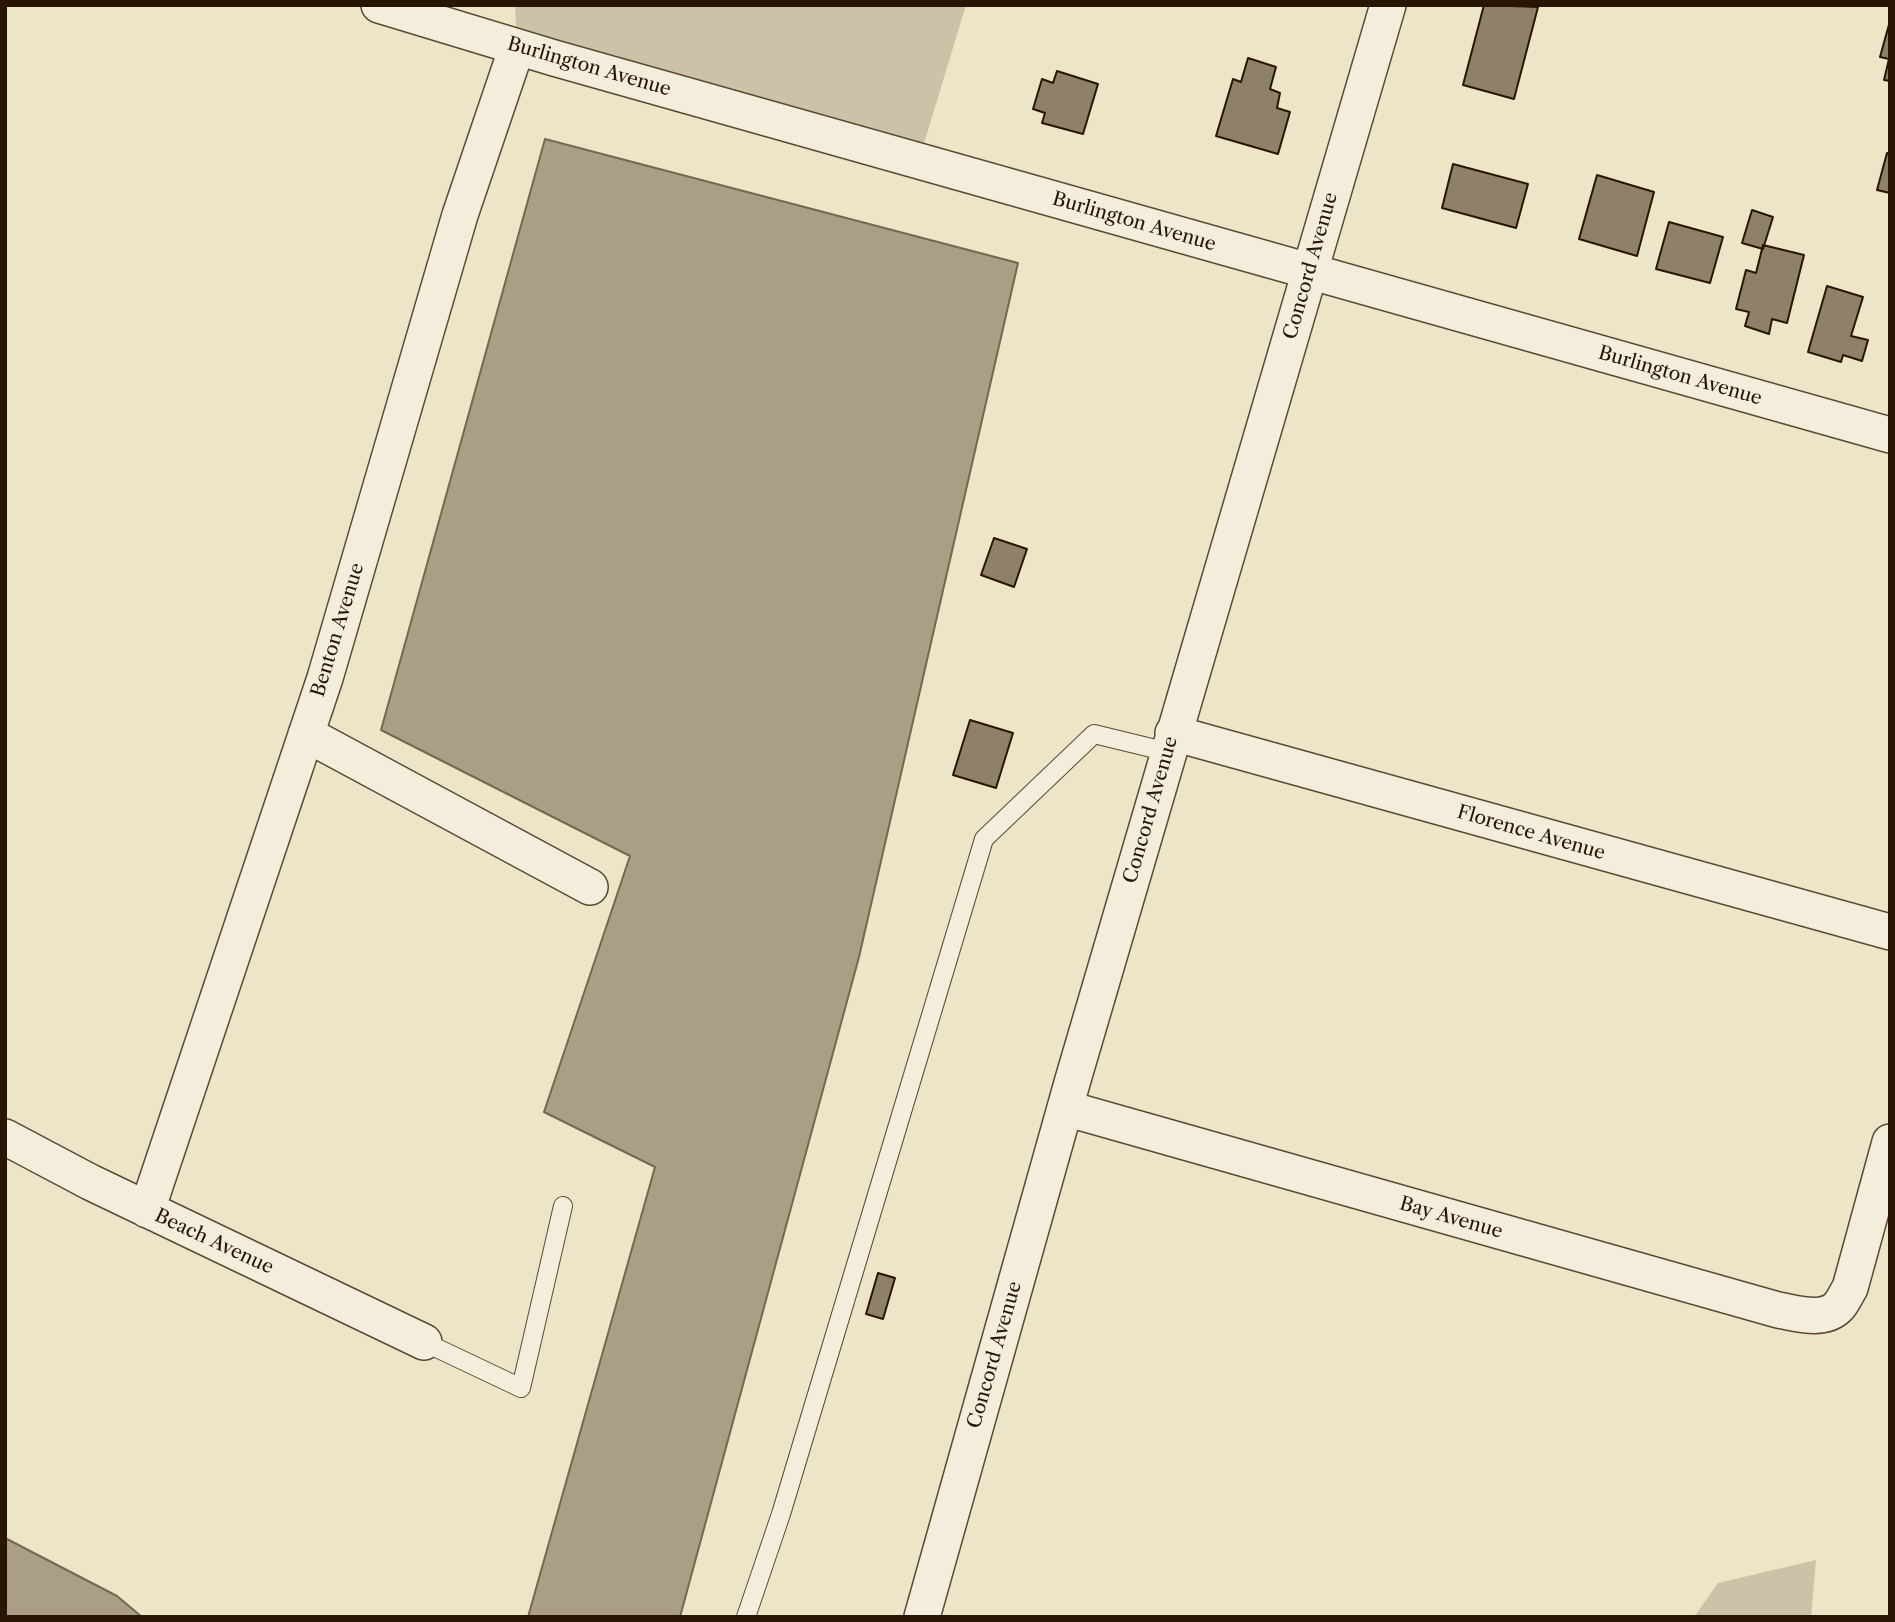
<!DOCTYPE html>
<html>
<head>
<meta charset="utf-8">
<style>
  body { margin:0 }
  #map { position:relative; width:1895px; height:1622px; overflow:hidden; background:#ede5c8; font-family:"Libre Caslon Text",serif }
  canvas { display:block }
  .frame { position:absolute; inset:0; border:7px solid #291503; pointer-events:none }
</style>
</head>
<body>
<div id="map">
<canvas width="1895" height="1622"></canvas>
<div class="frame"></div>
</div>
<script>
const context = document.querySelector('canvas').getContext('2d');
context.lineJoin = 'round';
function fillPath(path, color) { context.fillStyle = color; context.fill(path, 'evenodd'); }
function stroke(path, color, width, dash) { context.strokeStyle = color; context.lineWidth = width; context.lineCap = dash ? 'butt' : 'round'; context.setLineDash(dash || []); context.stroke(path); }
function label(font, color, halo, rows, align = 'center') {
  context.font = font + ' "Libre Caslon Text",serif'; context.lineWidth = 7; context.setLineDash([]); context.textBaseline = 'middle'; context.strokeStyle = halo; context.fillStyle = color; for (const [text, x, y, turn = 0] of rows) {
    context.save(); context.translate(x, y); context.rotate((+turn || 0) * Math.PI / 180); context.textAlign = isNaN(turn) ? turn : align; if (halo) context.strokeText(text, 0, 0); context.fillText(text, 0, 0); context.restore();
  }
}
const green = new Path2D(`
  M515,5h451l-47,155 -402,-113z
  M1816,1560l-5,57h-117l24,-34z`);
const water = new Path2D(`
  M545,139l473,124 -159,694 -179,660h-152l127,-450 -111,-55 86,-256 -249,-126z
  M5,1538l112,58 25,21h-137z`);
const building = new Path2D(`
  M1484,5l54,2 -24,92 -51,-14z
  M1890,21v60l-6,-1 5,-21 -9,-2z
  M1248,58l28,9 -6,22 10,4 -3,15 13,4 -12,42 -62,-18 17,-57 8,3z
  M1057,71l41,13 -15,50 -41,-11 3,-10 -12,-4 9,-30 11,4z
  M1887,153l3,1v39l-13,-3z
  M1453,164l75,20 -12,44 -74,-20z
  M1597,175l57,17 -17,64 -58,-17z
  M1752,210l21,7 -10,32 -21,-6z
  M1669,222l54,15 -13,46 -54,-14z
  M1763,245l41,10 -17,68 -15,-4 -3,15 -24,-8 4,-14 -13,-3 10,-39 10,3z
  M1827,286l36,11 -12,39 17,4 -6,21 -19,-6 -2,7 -33,-10z
  M994,538l33,11 -13,38 -33,-12z
  M970,720l43,13 -17,55 -43,-13z
  M878,1273l17,5 -12,41 -17,-5z`);
const service = new Path2D(`
  M424,1342l97,46 42,-182
  M746,1617l35,-103 203,-675 110,-105 74,18`);
const minor = new Path2D(`
  M379,5l175,53 1336,377
  M1173,733l717,199
  M306,734l284,153
  M1065,1108l713,202c18,3 45,12 60,-3 5,-5 8,-13 12,-19l40,-146
  M5,1137l85,45 334,160
  M147,1210l178,-532 135,-463 57,-168
  M922,1617l150,-534 316,-1078`);
const streetNames = [
  ["Burlington Avenue",589,67,16],
  ["Burlington Avenue",1134,222,16],
  ["Concord Avenue",1311,266,-74],
  ["Burlington Avenue",1680,376,16],
  ["Benton Avenue",338,630,-73],
  ["Concord Avenue",1151,810,-74],
  ["Florence Avenue",1531,833,16],
  ["Bay Avenue",1451,1218,16],
  ["Beach Avenue",214,1242,25],
  ["Concord Avenue",995,1355,-74]
];
fillPath(green, '#ccc2a7');
fillPath(water, '#aa9e85');
stroke(water, '#766751', 2);
fillPath(building, '#8f8169');
stroke(building, '#291503', 2);
stroke(service, '#5a4934', 20);
stroke(minor, '#5a4934', 38);
stroke(service, '#f3eedb', 18);
stroke(minor, '#f3eedb', 35);
label('19px', '#291503', '#f3eedb', streetNames);
</script>
</body>
</html>
